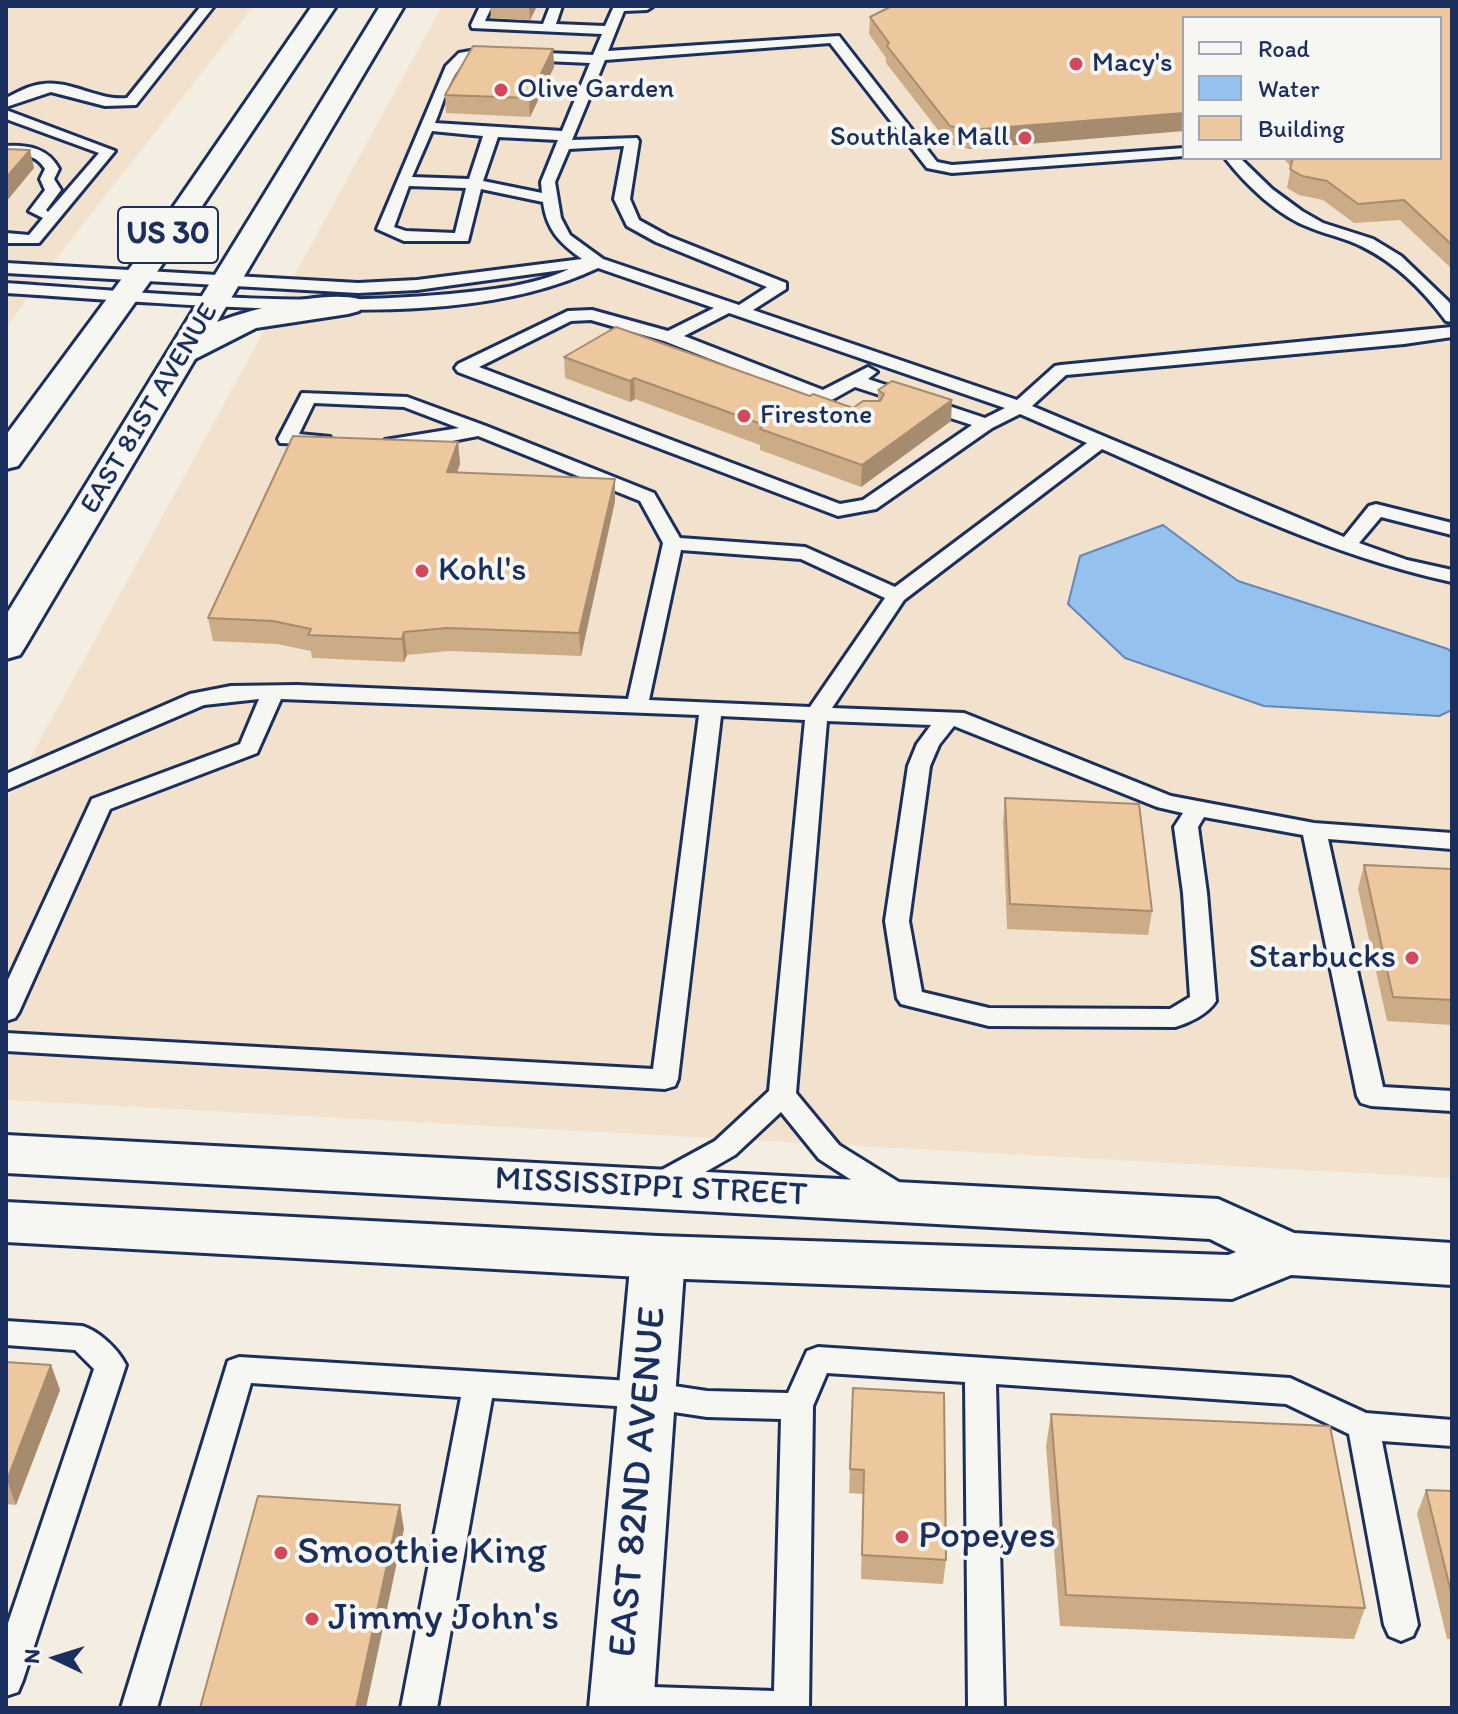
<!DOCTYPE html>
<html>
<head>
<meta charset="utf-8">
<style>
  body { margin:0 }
  #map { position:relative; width:1458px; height:1714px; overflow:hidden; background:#f4ede1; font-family:Itim,sans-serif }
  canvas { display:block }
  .frame { position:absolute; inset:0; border:8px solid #1b2f5e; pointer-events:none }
  .legend { position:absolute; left:1182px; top:16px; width:260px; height:144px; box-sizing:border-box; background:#f6f6f2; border:2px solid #9ea6b7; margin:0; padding:10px 14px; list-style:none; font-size:24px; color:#1b2f5e }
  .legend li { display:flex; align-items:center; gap:16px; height:40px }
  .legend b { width:40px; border:2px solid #9ea6b7 }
  .north { position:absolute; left:16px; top:1618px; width:80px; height:80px; -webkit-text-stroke:6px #f6f6f2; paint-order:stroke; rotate:274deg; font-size:22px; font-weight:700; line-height:32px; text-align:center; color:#1b2f5e }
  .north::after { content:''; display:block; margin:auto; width:28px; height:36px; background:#1b2f5e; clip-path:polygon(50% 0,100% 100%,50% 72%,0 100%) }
</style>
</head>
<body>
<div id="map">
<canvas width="1458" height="1714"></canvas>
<div class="frame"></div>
<ul class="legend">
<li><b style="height:10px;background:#f6f6f2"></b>Road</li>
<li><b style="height:22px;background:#94c1ee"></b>Water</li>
<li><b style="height:22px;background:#edc79d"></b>Building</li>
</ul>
<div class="north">N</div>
</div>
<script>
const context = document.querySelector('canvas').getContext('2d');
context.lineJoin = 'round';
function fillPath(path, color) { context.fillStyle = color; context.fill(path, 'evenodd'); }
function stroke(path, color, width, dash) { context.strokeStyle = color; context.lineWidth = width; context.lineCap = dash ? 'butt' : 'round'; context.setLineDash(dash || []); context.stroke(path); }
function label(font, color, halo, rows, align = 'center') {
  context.font = font + ' Itim,sans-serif'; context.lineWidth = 8; context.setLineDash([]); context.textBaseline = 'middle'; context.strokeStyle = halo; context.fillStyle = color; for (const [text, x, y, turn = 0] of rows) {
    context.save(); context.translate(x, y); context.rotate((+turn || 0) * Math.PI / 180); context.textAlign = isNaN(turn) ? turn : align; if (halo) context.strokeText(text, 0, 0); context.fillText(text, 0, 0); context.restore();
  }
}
const built = new Path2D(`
  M6,6h248l-199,254 -49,68z
  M442,6h1010v1172l-1446,-78v-298zM1184,18h256v140h-256z`);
const water = new Path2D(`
  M1163,525l75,56 210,68 4,4v57l-13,6 -175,-10 -139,-48 -57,-54 12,-48z`);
const service = new Path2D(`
  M201,6h13l-78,99 -31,1 -54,-14 -45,15v-9c12,-6 24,-13 37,-14 28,-4 55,17 84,14z
  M480,6h12l-7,15 58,3 7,-18h12l-6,18 49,2 9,-20h39l-6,4 -23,1 -16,40 231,-15 98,126 15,3 232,-17v8l-232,17 -25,-5 -97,-125 -225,17 -33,80 65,-2 2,3 -9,58 9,21 29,16 118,47v6l-33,21 264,90 38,-34 6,-1 391,-38v10l-48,7 -338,31 -34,31 312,131 25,-31 7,-2 76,19v12l-71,-18 -22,26 48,17 45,10v12c-122,-26 -236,-83 -350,-133l-198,151 -72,108 132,5 207,83 143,27 138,10v16l-124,-10 55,248 69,4v20l-81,-5 -10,-3 -4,-7 -54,-261 -99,-18 -6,10 9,66 9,108c-8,13 -27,22 -41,26l-186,-1 -88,-22 -4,-6 -12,-77 23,-155 9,-22 14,-19 -104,-4 -31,372 43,52 71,44 4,8 -4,8 -10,3 -10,-3 -71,-46 -38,-47 -46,43 -68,39 -10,3 -10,-3 -4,-8 4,-8 68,-37 54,-50 36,-371 -84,-4 -43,363 -3,7 -10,3 -659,-38v-18l647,36 46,-354 -418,-16 -24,54 -147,56 -91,203 -4,6 -9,3v-37l86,-185 148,-55 19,-45 -55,6 -198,85v-16l184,-80 41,-8 66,-1 331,14 35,-156 -23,-42 -162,-65 -73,14 -20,-2 -2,-4 2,-4 74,-12 -55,-21 -90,-4 -15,31 31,3 2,4 -2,4 -50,-2 -2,-4 24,-46 105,4 79,29 168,67 26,45 125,9 90,40 192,-144 -67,-29 -28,14 -116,81 -38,7 -380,-144 -3,-4 3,-4 110,-53 24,-1 76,21 46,-23 -116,-40c-93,44 -205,43 -306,41 -95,-2 -191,-10 -286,-16v-10c147,10 297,25 444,11 39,-4 84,-8 119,-25l-152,21 -59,3 -352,-20v-10l352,20 59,-3 165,-21c-22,-16 -35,-28 -39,-57l-62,-13 -13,52h-64l-27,-12 69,-163 13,-13 17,-3 117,5 9,-21 -130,-6 -1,-3zM476,58l114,5 -28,68 -127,-8c9,-20 17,-61 41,-65zM432,131l51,5 -14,43 -57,-2zM498,137l60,3 -17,42 1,11 -59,-12zM624,146l-10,53 13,27 29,16 111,45 -28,18 -136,-46 -33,-24 -9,-17 -6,-36 14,-33zM409,186l57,2 -11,45 -49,-2 -12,-4zM729,313l276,95 -20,10 -117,-39 9,-7 -9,-5 -45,23 -139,-54zM591,320l73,21 154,60h12l25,-14 117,38 -109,75 -23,4 -361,-137 92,-46zM681,550l120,9 84,39 -75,109 -161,-7zM954,726l203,81 26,6 -9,14 9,66 7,104 -20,12 -181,-1 -67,-16 -13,-71 21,-155 9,-21z
  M6,110l109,41 -76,92h-33v-10l23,2 14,-17 -14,-7 16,-21 -5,-11 5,-10c-9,-15 -23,-15 -39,-15v-8c22,-1 42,2 53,23l-5,10 7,11 -15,20 2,2 51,-59 -93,-34z
  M1225,158h15l32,31 30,22 21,12 50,16 28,17 47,45 4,5v16l-6,-1c-22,-30 -49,-57 -83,-74 -17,-9 -35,-12 -52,-19 -33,-12 -65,-43 -86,-70z
  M6,1321l76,5c17,5 36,23 44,39l-103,315 -5,12 -12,4v-67l88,-260 -19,-19 -69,-5z
  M818,1347l472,31 76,35 86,7v26l-70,-5 36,184 -5,11 -12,5 -12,-5 -5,-11 -35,-191 -63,-30 -290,-20 8,324h-36l-3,-326 -138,-9 -14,33 -4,302h-203l-3,-5 6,-12 12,-5 153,5 7,-272 -74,-2 -60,-9 -155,-10 -55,310h-36l60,-311 -210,-14 -94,325h-36l107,-347 11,-4 408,25 60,9 81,2 19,-42z`);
const minor = new Path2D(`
  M658,1236l19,6 8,15 -32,451h-64l42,-451 8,-15z`);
const tertiary = new Path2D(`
  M6,1135l1212,64 76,34 158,10v42l-161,-10 -59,24 -574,-21 -652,-36v-40l652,34 570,19 8,-3 -26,-13 -1204,-66z`);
const trunk = new Path2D(`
  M312,6h24l-162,242 -156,218 -12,3v-34l143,-193z
  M380,6h24l-187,316c34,-13 106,-32 142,-23l4,6 -4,6 -11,3 -92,14 -61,31 -170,288 -5,8 -14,4v-44z`);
const wall = new Path2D(`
  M490,6h47l-7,14 -39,-2z
  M1452,6v263l-52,-49 -46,3 -31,-23 -24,-5 -12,-7 4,-21 -8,-9h157v-140l-471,131 -20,-5 -63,-81v-5l-17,-24 1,-17z
  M553,49l1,18 -24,50 -84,-4 -1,-18z
  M564,357l246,39 43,12 25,-7v-11l73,31 -90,66 -101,-37v-5l-125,-46 -5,3 -65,-24z
  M458,442l2,22 -3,9 158,28 -34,155 -132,-5 -42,4 -3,7 -92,-4 -1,-7 -34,-7 -64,-3 -5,-23z
  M1005,798l147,113 -4,24 -141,-6 -4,-107z
  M1364,865l88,4v156l-65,-4 -29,-132z
  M6,1362l45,3 9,25 -44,115 -10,-1z
  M853,1388l93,172 -3,24 -82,-5 2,-85 -14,-1z
  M1051,1414l314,194 -11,31 -294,-13 -14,-180z
  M1426,1490l26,1v148h-5l-30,-125z`);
const shadedWall = new Path2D(`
  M529,6h8l-7,14z
  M553,49l1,18 -24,50 -1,-19z
  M1184,113v18l-215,18 1,-19z
  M30,150l4,18 -28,34v-24z
  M634,378l1,21 -5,3v-21z
  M952,400l-1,21 -90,66 1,-22z
  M458,442l2,22 -11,30 -2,-22z
  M615,479v22l-34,155 -2,-23z
  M404,632l3,23 -3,7 -2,-23z
  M51,1365l9,25 -44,115 -9,-25z
  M400,1505l4,24 -38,179h-10z`);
const building = new Path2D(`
  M892,6h560v239l-48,-45 -46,4 -31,-23 -25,-5 -12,-7 3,-11h147v-140h-256v95l-214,17 -20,-4 -63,-80 2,-3 -19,-26z
  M473,46l80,3 -24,49 -84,-3z
  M6,149l24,1 -24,28z
  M616,327l194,69 3,-2 40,14 10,-7h17l4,-7 -6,-4 14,-9 60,19 -90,65 -102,-36 4,-4 -130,-47 -4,3 -66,-24z
  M293,436l165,6 -11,30 168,7 -36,154 -132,-5 -43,4 -2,7 -94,-4 3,-6 -38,-8 -65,-3z
  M1005,798l134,6 13,107 -142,-7z
  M1364,865l88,4v131l-59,-3z
  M6,1362l45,3 -44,115h-1z
  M853,1388l91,5 2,167 -84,-5 2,-85 -14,-1z
  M1051,1414l279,12 35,182 -299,-13z
  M1426,1490l26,1v105z
  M258,1496l142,9 -44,203h-156z`);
const markers = [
  [1076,64,8,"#d1495b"],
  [501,90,8,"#d1495b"],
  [1025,138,8,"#d1495b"],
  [744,416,8,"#d1495b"],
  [422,571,8,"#d1495b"],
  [1412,958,8,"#d1495b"],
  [902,1537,8,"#d1495b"],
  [281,1553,8,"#d1495b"],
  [312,1619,8,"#d1495b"]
];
const farPoinames = [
  ["Macy's",1092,64],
  ["Olive Garden",517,90],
  ["Southlake Mall",1009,138,"right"],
  ["Firestone",760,416]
];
const farStreetnames = [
  ["EAST 81ST AVENUE",150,409,-59]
];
const shields = [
  [168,235,100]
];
const shieldNames = [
  ["US 30",168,235]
];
const poiNames = [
  ["Kohl's",438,571],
  ["Starbucks",1396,958,"right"]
];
const streetNames = [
  ["MISSISSIPPI STREET",651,1188,3]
];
const nearStreetnames = [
  ["EAST 82ND AVENUE",639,1482,-85]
];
const nearPoinames = [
  ["Popeyes",918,1537],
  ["Smoothie King",297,1553],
  ["Jimmy John's",328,1619]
];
fillPath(built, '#f2e2cd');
fillPath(water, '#94c1ee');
stroke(water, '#6487b4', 2);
stroke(service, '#1b2f5e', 6);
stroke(minor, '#1b2f5e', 6);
stroke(tertiary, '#1b2f5e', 6);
stroke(trunk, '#1b2f5e', 6);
fillPath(service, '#f6f6f2');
fillPath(minor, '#f6f6f2');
fillPath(tertiary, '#f6f6f2');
fillPath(trunk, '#f6f6f2');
fillPath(wall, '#ccab87');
fillPath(shadedWall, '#a68b6e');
fillPath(building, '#edc79d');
stroke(building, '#a68b6e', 2);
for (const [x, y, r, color] of markers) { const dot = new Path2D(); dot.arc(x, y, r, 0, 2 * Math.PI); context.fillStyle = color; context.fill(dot); stroke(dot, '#f6f6f2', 3); }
label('28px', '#1b2f5e', '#f6f6f2', farPoinames, 'left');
label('28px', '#1b2f5e', '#f6f6f2', farStreetnames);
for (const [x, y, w] of shields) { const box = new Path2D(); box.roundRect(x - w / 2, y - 28, w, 56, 6); context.fillStyle = '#f6f6f2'; context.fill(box); stroke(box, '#1b2f5e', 2); }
label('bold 32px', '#1b2f5e', null, shieldNames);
label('34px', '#1b2f5e', '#f6f6f2', poiNames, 'left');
label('34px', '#1b2f5e', '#f6f6f2', streetNames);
label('40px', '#1b2f5e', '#f6f6f2', nearStreetnames);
label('40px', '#1b2f5e', '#f6f6f2', nearPoinames, 'left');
</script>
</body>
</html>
